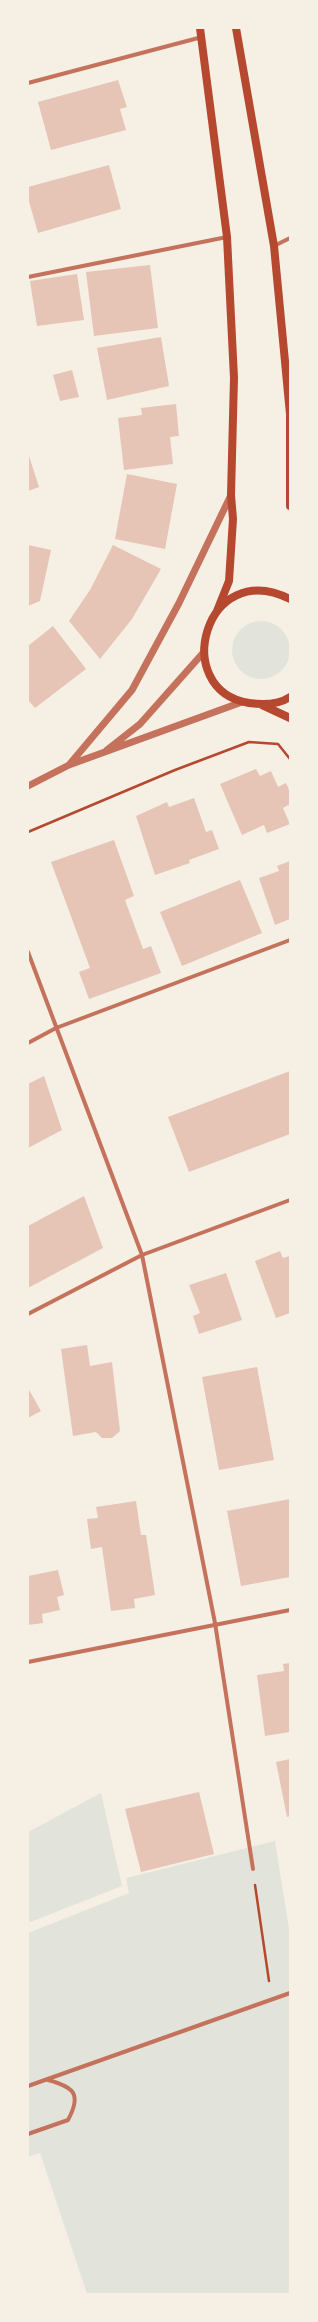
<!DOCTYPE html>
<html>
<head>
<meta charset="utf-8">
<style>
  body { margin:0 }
  #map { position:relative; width:318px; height:2322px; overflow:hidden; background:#f6efe4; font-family:Helvetica,sans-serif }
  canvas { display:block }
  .frame { position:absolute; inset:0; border:29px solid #f6efe4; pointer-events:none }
</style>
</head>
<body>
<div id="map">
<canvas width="318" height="2322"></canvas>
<div class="frame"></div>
</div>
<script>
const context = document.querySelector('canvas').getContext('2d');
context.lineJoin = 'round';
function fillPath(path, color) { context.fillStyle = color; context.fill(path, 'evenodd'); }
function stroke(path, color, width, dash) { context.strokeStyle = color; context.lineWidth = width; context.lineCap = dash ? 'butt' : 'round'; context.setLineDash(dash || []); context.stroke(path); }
const green = new Path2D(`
  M232 650a29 29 0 1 1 58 0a29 29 0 1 1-58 0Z
  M101,1793l21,93 -94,37v-91z
  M275,1841l15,94v359h-203l-47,-141 -12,4v-224l101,-40 -3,-15z`);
const building = new Path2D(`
  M118,80l9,27 -7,2 6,21 -75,20 -13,-48z
  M109,165l12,44 -83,24 -10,-35v-11z
  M150,265l8,63 -64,8 -8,-64z
  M77,274l7,46 -47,6 -7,-45z
  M161,337l8,49 -62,14 -10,-52z
  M72,370l7,27 -19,4 -7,-26z
  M176,404l3,32 -9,1 3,27 -49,6 -6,-52 24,-3 -1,-7z
  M28,453l11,34 -11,4z
  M127,474l50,10 -12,65 -50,-10z
  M28,545l23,5 -11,51 -12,5z
  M113,545l48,24 -29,50 -32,40 -31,-38 21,-31z
  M53,626l33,43 -51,39 -7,-8v-54z
  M256,769l4,7 11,-5 7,16 8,-4 4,9v12l-7,4 7,16 -23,9 -3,-8 -22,10 -22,-51z
  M194,798l12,34 6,-2 7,19 -30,11 1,3 -35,12 -19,-59 31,-14 2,5z
  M114,840l20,56 -9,4 18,49 8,-3 10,27 -72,26 -10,-27 11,-4 -39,-106z
  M290,861v58l-15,6 -16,-47 20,-7 -2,-5z
  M240,880l22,53 -80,33 -22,-54z
  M290,1071v63l-101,38 -21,-55z
  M44,1076l18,54 -34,18v-64z
  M84,1196l19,52 -75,40v-62z
  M280,1251l3,7 7,-2v57l-14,5 -21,-57z
  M226,1273l16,47 -43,14 -6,-18 7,-3 -11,-28z
  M87,1345l3,21 22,-4 8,69 -8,7h-10l-6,-6 -23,4 -12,-87z
  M257,1367l17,93 -55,10 -17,-93z
  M28,1388l13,23 -13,7z
  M290,1499v78l-49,9 -14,-75z
  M136,1501l5,34h5l9,60 -21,4 1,9 -24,3 -9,-64 -11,2 -4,-30 11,-1 -2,-11z
  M58,1570l6,25 -7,2 3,13 -18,4 1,9 -15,2v-49z
  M290,1663v69l-25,4 -8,-61 27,-4 -1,-7z
  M290,1759v57l-3,1 -11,-55z
  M199,1792l15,62 -73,18 -16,-63z`);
const path = new Path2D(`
  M28,832l147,-62 74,-28 29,2 12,15
  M255,1885l14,96`);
const minor = new Path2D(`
  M28,83l174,-46
  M274,246l16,-8
  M28,277l199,-40
  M28,952l114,303 73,368 38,246
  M28,1043l28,-15 234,-88
  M28,1314l114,-59 148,-55
  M28,1662l262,-52
  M28,2086l262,-93
  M28,2134l40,-14c14,-26 6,-33 -20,-40`);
const tertiary = new Path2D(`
  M107,750l33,-26 63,-71
  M69,765l63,-75 47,-87 52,-108
  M28,786l41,-21 173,-63`);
const secondary = new Path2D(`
  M200,28l27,209 7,141 -3,117 2,24 -4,62 -12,30
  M236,28l38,218 16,168v92
  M290,599c-85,-43 -121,91 -41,104 14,2 29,2 41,-6
  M262,705l28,13`);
fillPath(green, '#e2e4dc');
fillPath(building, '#e6c5b7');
stroke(path, '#b5482f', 2.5);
stroke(minor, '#c5725c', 4);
stroke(tertiary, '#c5725c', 7);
stroke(secondary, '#b5482f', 8);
</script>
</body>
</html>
